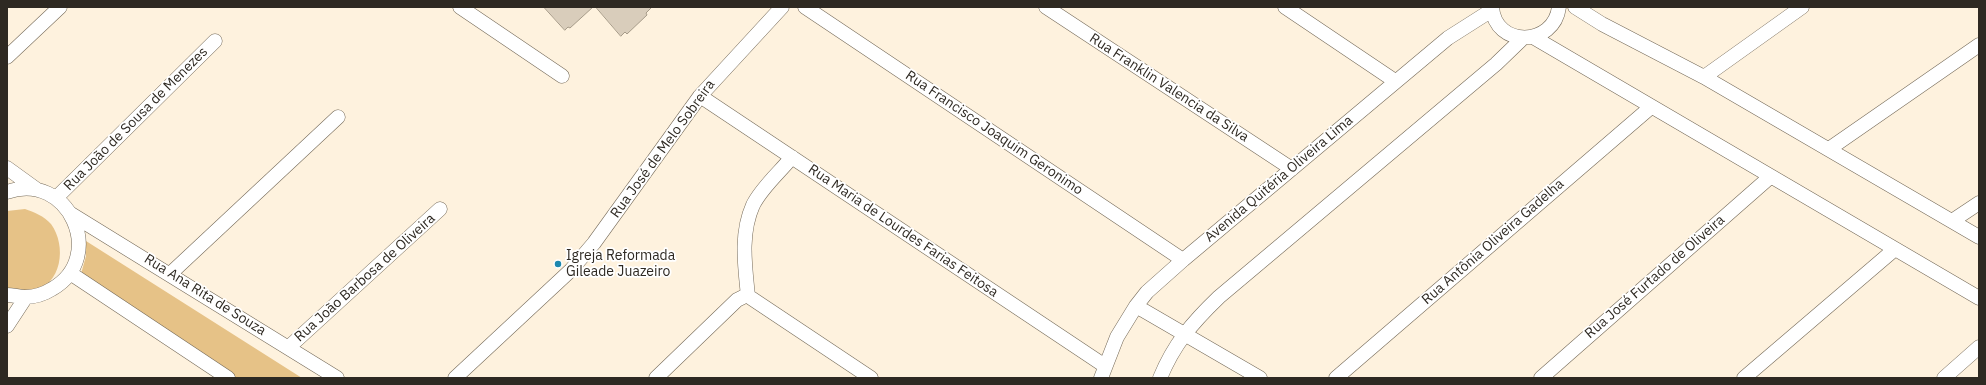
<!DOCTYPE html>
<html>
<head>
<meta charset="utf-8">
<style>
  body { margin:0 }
  #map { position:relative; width:1986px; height:385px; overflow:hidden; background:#fef2de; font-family:"IBM Plex Sans",sans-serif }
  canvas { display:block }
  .frame { position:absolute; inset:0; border:8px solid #2e2922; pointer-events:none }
</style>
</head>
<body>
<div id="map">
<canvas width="1986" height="385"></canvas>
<div class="frame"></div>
</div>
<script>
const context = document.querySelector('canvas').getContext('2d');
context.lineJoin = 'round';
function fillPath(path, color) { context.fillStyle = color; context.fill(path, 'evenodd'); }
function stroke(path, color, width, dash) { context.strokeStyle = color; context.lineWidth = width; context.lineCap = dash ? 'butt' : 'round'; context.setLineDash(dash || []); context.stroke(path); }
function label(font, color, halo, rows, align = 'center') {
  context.font = font + ' "IBM Plex Sans",sans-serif'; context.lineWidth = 3.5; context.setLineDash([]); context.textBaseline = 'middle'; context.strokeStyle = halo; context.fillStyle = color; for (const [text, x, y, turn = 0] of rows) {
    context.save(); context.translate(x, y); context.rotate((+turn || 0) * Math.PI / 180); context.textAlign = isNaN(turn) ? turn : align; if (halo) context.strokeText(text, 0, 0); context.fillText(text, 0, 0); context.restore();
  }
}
const green = new Path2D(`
  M25,209c9,3 19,7 26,15 16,22 11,61 -19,68 -8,2 -17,1 -25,1v-82z
  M86,241l216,137h-65l-156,-104 5,-18z`);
const building = new Path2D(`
  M544,7h49l-23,21 -2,-1 -3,3z
  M596,7h56l-6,6 1,2 -20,19 -2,-2 -4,4z`);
const street = new Path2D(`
  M460,7l102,69
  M805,7l378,253
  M1046,7l246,162
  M1285,7l110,74
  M1492,7c3,41 62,40 67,0
  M1575,7l27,17 102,53 275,160
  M1533,37l446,261
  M7,57l53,-50
  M1704,77l98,-70
  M700,96l405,270
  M1829,149l150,-104
  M7,168l29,21
  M7,192c61,-22 101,65 45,97 -8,5 -18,8 -27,8 -6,0 -12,-2 -18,-2
  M56,198l159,-157
  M71,214l266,164
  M1952,221l27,-18
  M70,273l158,105
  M170,274l168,-157
  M748,296c-3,-30 -8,-62 5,-91 9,-18 27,-33 39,-48
  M748,296l123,82
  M1136,306l124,72
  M7,326l19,-29
  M289,347l151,-138
  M455,378l116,-108 23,-27 106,-147 82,-89
  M656,378l81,-78 8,-4h3
  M1101,378l16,-41 19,-31 11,-14 36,-32 265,-222 44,-28
  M1160,378c14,-34 32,-55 59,-81l277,-233 27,-26
  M1336,378l315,-271
  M1541,378l229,-201
  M1744,378l151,-129
  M1944,378l35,-31`);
const markers = [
  [558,264,4,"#1d88af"]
];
const streetNames = [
  ["Rua Franklin Valencia da Silva",1169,88,33],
  ["Rua João de Sousa de Menezes",136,119,-45],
  ["Rua Francisco Joaquim Geronimo",994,133,34],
  ["Rua José de Melo Sobreira",663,149,-54],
  ["Avenida Quitéria Oliveira Lima",1279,179,-40],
  ["Rua Maria de Lourdes Farias Feitosa",903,231,34],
  ["Rua Antônia Oliveira Gadelha",1493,242,-41],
  ["Rua José Furtado de Oliveira",1655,277,-41],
  ["Rua João Barbosa de Oliveira",365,278,-42],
  ["Rua Ana Rita de Souza",205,295,32]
];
const poiNames = [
  ["Igreja Reformada",566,256],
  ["Gileade Juazeiro",566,272]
];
fillPath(green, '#e6c287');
fillPath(building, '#d9cdbb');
stroke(building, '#a69b89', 1);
stroke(street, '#746958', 15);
stroke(street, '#fff', 14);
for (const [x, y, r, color] of markers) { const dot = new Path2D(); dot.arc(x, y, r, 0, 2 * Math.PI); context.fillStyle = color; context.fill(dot); stroke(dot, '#fff', 1.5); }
label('14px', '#2e2922', '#fff', streetNames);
label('14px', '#2e2922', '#fff', poiNames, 'left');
</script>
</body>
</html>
